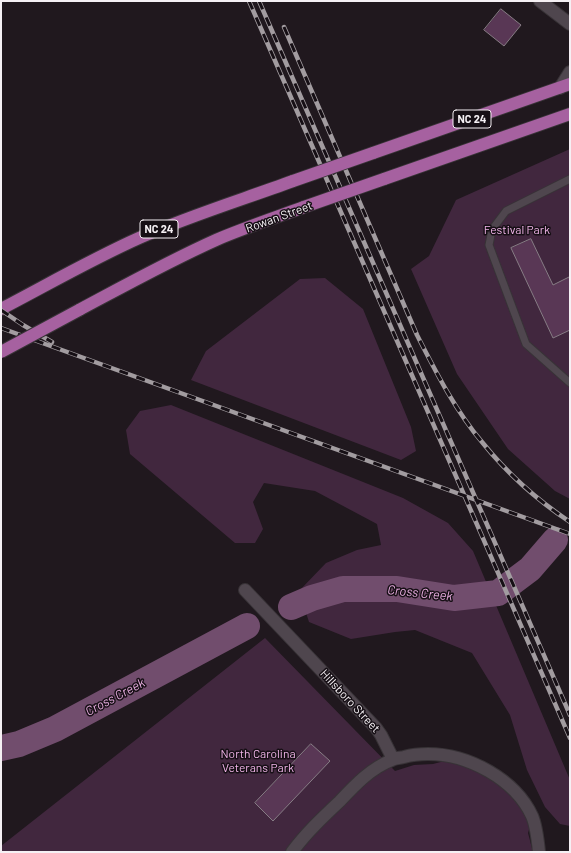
<!DOCTYPE html>
<html>
<head>
<meta charset="utf-8">
<style>
  body { margin:0 }
  #map { position:relative; width:571px; height:853px; overflow:hidden; background:#20181e; font-family:Barlow,sans-serif }
  canvas { display:block }
  .frame { position:absolute; inset:0; border:2px solid #f5f0f4; pointer-events:none }
</style>
</head>
<body>
<div id="map">
<canvas width="571" height="853"></canvas>
<div class="frame"></div>
</div>
<script>
const context = document.querySelector('canvas').getContext('2d');
context.lineJoin = 'round';
function fillPath(path, color) { context.fillStyle = color; context.fill(path, 'evenodd'); }
function stroke(path, color, width, dash) { context.strokeStyle = color; context.lineWidth = width; context.lineCap = dash ? 'butt' : 'round'; context.setLineDash(dash || []); context.stroke(path); }
function label(font, color, halo, rows, align = 'center') {
  context.font = font + ' Barlow,sans-serif'; context.lineWidth = 3; context.setLineDash([]); context.textBaseline = 'middle'; context.strokeStyle = halo; context.fillStyle = color; for (const [text, x, y, turn = 0] of rows) {
    context.save(); context.translate(x, y); context.rotate((+turn || 0) * Math.PI / 180); context.textAlign = isNaN(turn) ? turn : align; if (halo) context.strokeText(text, 0, 0); context.fillText(text, 0, 0); context.restore();
  }
}
const green = new Path2D(`
  M570,149v350l-15,-8 -47,-42 -51,-75 -46,-105 18,-13 27,-56z
  M325,278l38,31 48,118 5,24 -15,9 -210,-80 15,-29 94,-72z
  M171,405l232,93 45,25 25,28 97,229v46l-10,-2 -15,-17 -18,-37 -17,-55 -38,-62 -57,-23 -20,2 -44,7 -42,-17 -10,-31 27,-28 31,-13 24,-5 -4,-21 -62,-33 -51,-8 -11,19 10,27 -8,14h-20l-105,-89 -4,-24 14,-19z
  M265,638l130,133 19,-6 19,-1 23,-6 42,19 35,40 -5,16 5,19h-532v-6z`);
const river = new Path2D(`
  M291,607l21,-9 31,-9h54l57,9 44,-5 32,-24 25,-29
  M1,748l18,-4 36,-15 192,-103`);
const building = new Path2D(`
  M501,9l20,16 -17,21 -20,-16z
  M531,239l22,46 16,-8 1,4v49l-17,8 -42,-90z
  M311,744l19,17 -57,60 -18,-18z`);
const service = new Path2D(`
  M570,179l-64,32 -12,16 -3,8 -2,10 37,99 44,39`);
const minor = new Path2D(`
  M540,1l30,23
  M560,88l10,-16
  M245,590l131,138 5,7 12,24
  M292,852c14,-19 31,-35 48,-51 15,-16 31,-33 52,-41 3,-2 8,-2 12,-3 7,-2 16,-3 24,-3 40,0 87,25 104,62 4,9 6,26 7,36`);
const primary = new Path2D(`
  M373,153l197,-69
  M384,179l186,-65
  M1,309c46,-24 91,-50 138,-71 50,-22 102,-38 154,-57
  M79,310c45,-24 90,-49 137,-70 28,-12 58,-22 88,-33`);
const rail = new Path2D(`
  M249,1l321,737
  M259,1l311,714
  M284,27l133,308c19,37 38,75 65,107 24,30 55,58 88,80
  M1,310l22,15 29,17
  M1,328l569,206`);
const primaryBridge = new Path2D(`
  M293,181l80,-28
  M304,207l80,-28
  M1,352l78,-42`);
const shields = [
  [472,119,38],
  [159,229,38]
];
const shieldNames = [
  ["NC 24",472,119],
  ["NC 24",159,229]
];
const streetNames = [
  ["Rowan Street",279,217,-20],
  ["Hillsboro Street",350,701,47]
];
const parkNames = [
  ["Festival Park",517,230],
  ["North Carolina",258,754],
  ["Veterans Park",258,768]
];
const waterNames = [
  ["Cross Creek",420,593,6],
  ["Cross Creek",115,697,-28]
];
fillPath(green, '#41273e');
stroke(river, '#714d6d', 26);
fillPath(building, '#593755');
stroke(building, '#867c84', 1);
stroke(service, '#383337', 9);
stroke(minor, '#383337', 14);
stroke(primary, '#383337', 14);
stroke(service, '#4f464e', 7);
stroke(minor, '#4f464e', 12);
stroke(primary, '#a661a0', 12);
stroke(rail, '#a29ca0', 4.5);
stroke(rail, '#160f15', 3, [9]);
stroke(primaryBridge, '#383337', 14, []);
stroke(primaryBridge, '#a661a0', 12);
for (const [x, y, w] of shields) { const box = new Path2D(); box.roundRect(x - w / 2, y - 9, w, 18, 3); context.fillStyle = '#160f15'; context.fill(box); stroke(box, '#f5f0f4', 1); }
label('bold 11px', '#f5f0f4', null, shieldNames);
label('12px', '#f5f0f4', '#160f15', streetNames);
label('12px', '#f0b4e8', '#160f15', parkNames);
label('italic 13px', '#e6abde', '#160f15', waterNames);
</script>
</body>
</html>
